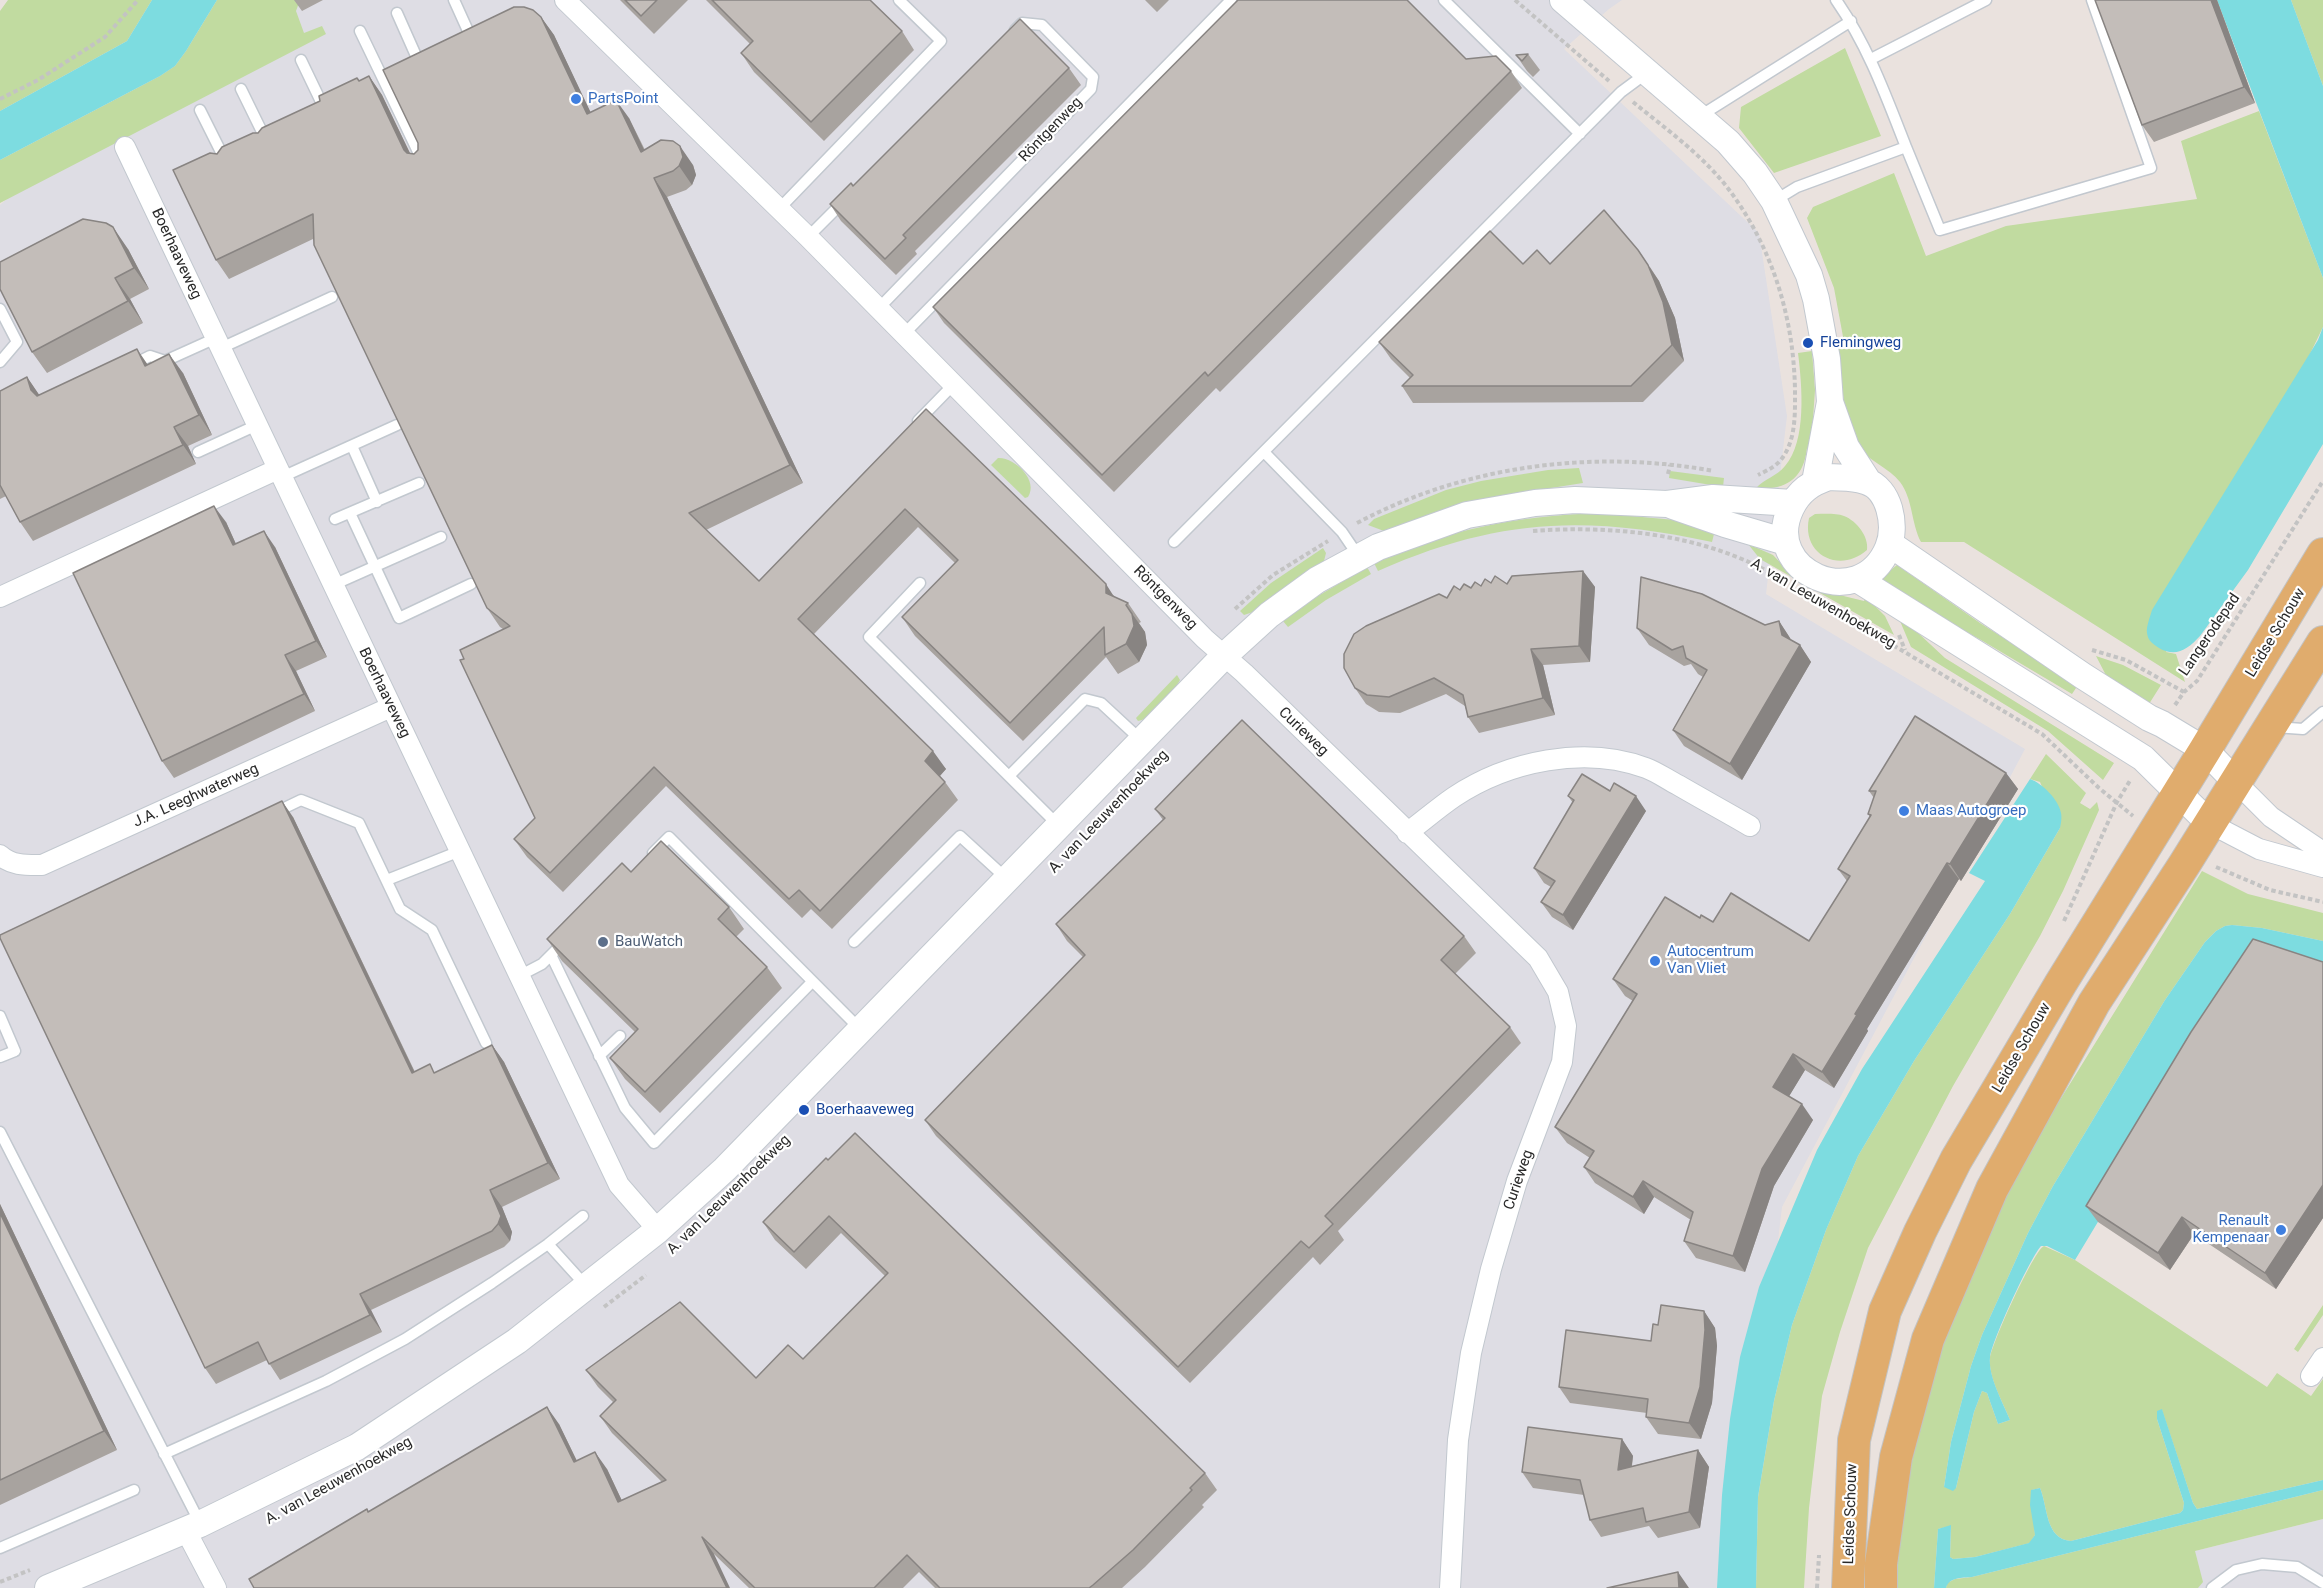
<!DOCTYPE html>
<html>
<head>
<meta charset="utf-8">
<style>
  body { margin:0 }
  canvas { display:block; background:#eae2de }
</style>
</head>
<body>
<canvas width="2323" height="1588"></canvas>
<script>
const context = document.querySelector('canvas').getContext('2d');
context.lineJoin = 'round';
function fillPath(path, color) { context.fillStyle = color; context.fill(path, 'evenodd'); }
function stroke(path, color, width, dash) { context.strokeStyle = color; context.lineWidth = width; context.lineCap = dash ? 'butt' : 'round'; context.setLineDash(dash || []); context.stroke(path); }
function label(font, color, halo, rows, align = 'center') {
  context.font = font + ' Roboto,sans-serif'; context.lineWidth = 4.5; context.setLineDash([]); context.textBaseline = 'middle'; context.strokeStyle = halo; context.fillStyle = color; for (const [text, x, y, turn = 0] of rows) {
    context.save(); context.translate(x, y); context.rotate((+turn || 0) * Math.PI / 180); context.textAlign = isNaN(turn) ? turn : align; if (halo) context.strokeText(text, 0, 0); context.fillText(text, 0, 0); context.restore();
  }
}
const industrial = new Path2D(`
  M235,0h1387l-13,9 -45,40 195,184 28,183 -21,178 259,155 -243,458 -45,381h-1737v-1383l224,-190z
  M2323,1519v69h-281l153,-37z`);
const green = new Path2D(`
  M8,0h144l-25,41 -127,70v-100z
  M217,0h83l-4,11 8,22 18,-7 4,8 -326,169v-43l160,-84 15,-10 11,-15z
  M2291,0h32v86z
  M1845,48l36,88 -107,37 -35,-45 2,-21z
  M2259,111l64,167v49l-157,325 10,2 9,28 -221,-140h-43c-10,-19 -8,-43 -21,-60 -11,-14 -31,-21 -42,-35 -15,-18 -17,-79 -20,-104l6,-1 -10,-54 -27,-70 6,-11 81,-34 32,83 80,-30 191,-27 -16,-58z
  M1812,351l3,39 -4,58h-4c-3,30 -21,43 -51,40 8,-9 21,-12 29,-22 22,-25 17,-81 13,-113z
  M998,458c17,-1 41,23 30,39l-3,1 -34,-33z
  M1579,468l4,15 -102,16 -48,14 -49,18 -16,-6 6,-6 72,-29 35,-9 67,-11z
  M1670,471l54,7 -1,9 -54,-9z
  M1598,513l77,7 40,10 -3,12c-127,-27 -214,-24 -334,29l-4,-8c78,-35 139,-46 224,-50z
  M1815,514c9,0 21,-1 29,2 13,5 25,21 23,34 -27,24 -66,5 -58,-32z
  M1748,544l25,11 21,22 17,11 53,13 2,-4 19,19 9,19 -134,-76z
  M1323,548l3,5 -2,8 -8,7 -63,44 -9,3 -4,-4 31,-28z
  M1897,565l83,58 98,62 -6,9 -91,-54 -102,-57 -1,-3z
  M1367,567l4,7 -45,26 -38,27 -5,-6 35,-25z
  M1901,617l44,41 169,105 -11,17 -55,-49 -137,-84 -11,-26z
  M2096,656l27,9 38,20 -12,19 -39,-21z
  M1177,675l3,5c-8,14 -26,39 -42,41l-2,-3z
  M2046,754l40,39 -6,10 10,6 7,-7 2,8 -36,81 -23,45 -87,150 -85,162 -28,84 -18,64 -13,112 -5,80h-48l2,-91 16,-96 18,-76 34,-95 32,-74 56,-95 96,-147 50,-86 -20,-46 -10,-3z
  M2202,871l46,23 75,19v28l-61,-13 -30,-3 -7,1 -9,5 -11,11 -40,58 -112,186 -25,47 -46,102 -11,31 -20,76 -7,45 12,1 18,-76 8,-21 5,2 11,31 12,-4c-7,-18 -22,-43 -20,-62 2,-15 44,-108 54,-112l31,14 192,127 10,-14 34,23 12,-17v101l-126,29 -4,-6 -31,-93 -5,9 27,84 -1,7 -3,3 -109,28c-26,-2 -23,-34 -31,-53l-8,2 3,45 -5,8 -55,14 -22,2 -3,-2 1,-31 -13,3 -4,59h-39l1,-30 11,-83 30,-120 59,-139 54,-100z
  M2323,1305v10l-25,37 -4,-3z
  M2323,1490v29l-128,32 8,31 -5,6h-252l1,-5 8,-4 17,-2z`);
const water = new Path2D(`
  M152,0h65l-31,51 -11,15 -15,10 -160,84v-49l127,-70z
  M2217,0h74l32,86v192z
  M2323,327v117l-75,126 -48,66c-12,13 -24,22 -41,12 -6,-4 -11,-7 -12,-15 -1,-6 3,-16 5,-23l166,-270z
  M2030,779c12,4 29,21 31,34 1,4 0,11 -1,15l-50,86 -96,147 -56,95 -32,74 -34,95 -18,76 -16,96 -2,91h-39l5,-93 8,-76 10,-62 19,-70 58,-137 45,-81 123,-188 -16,-8z
  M2232,925l30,3 61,13v34l-121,74 -127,211 -28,-14h-6c-12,14 -48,93 -51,111 -2,20 13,45 20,63l-12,4 -11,-31 -5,-2 -8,21 -18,76 -3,3 -9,-4 7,-45 20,-76 11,-31 46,-102 25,-47 112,-186 40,-58 11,-11 9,-5z
  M2162,1409l31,94 4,6 126,-29v10l-351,87c-10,1 -23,0 -26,11h-12l4,-59 13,-4 -1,32 3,2 22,-2 54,-14 6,-8 -5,-30 1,-15 9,-2c8,19 5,51 31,53l109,-28 3,-3 1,-7 -27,-84v-8z`);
const path = new Path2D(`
  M1515,0l94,81
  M0,99l38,-19 67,-43 33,-37
  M1633,102c33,27 71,54 97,89 43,58 64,128 65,200 0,22 1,47 -12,66 -6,9 -15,13 -25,18
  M1668,474l2,-9
  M1357,523c109,-58 237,-74 357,-52
  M1533,531c81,-6 171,3 243,45
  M1829,607l213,127 57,54 34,28
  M1235,609l38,-34 55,-34
  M1899,635l6,15
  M2092,650l34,10 58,32
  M2175,705l9,-13 13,-11 126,-200
  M2216,867l54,23 53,12
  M2064,921l53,-119 14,-23
  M604,1307l42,-32
  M0,1582l30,-12
  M1817,1588l2,-33`);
const service = new Path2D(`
  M454,0l19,42
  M1444,0l136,134
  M1836,0c32,46 50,96 70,147
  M397,13l24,54
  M360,31l63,131
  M1871,59l115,-59
  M301,60l24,50
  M241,89l26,53
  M200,110l26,52
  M1700,116l151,-95
  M1774,201l23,-14 109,-40 34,83 211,-62 -59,-168
  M779,209l162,-168 -42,-41
  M808,237l35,-35
  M879,308l212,-219 2,-12 -51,-52 -20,-2 -7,7
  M0,309l17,33 -17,20
  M904,334l327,-334
  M221,348l111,-51
  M132,365l18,-9 15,5 51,-23
  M918,421l36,-37
  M352,446l25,56
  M198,452l59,-27
  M1264,452l78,80 17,25
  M282,477l115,-52
  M350,513l49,105 72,-34
  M335,519l84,-36
  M1174,542l447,-450 27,-20
  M920,583l-51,54 189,188
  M333,585l108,-48
  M2275,727l28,2 20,-17
  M1009,776l76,-77 16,4 40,37
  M274,813l27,-13 58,23 41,86 32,21 54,113
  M653,853l16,-16 191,192
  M387,880l73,-29
  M854,942l106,-106 47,43
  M551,955l74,153 29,35 158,-161
  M519,976l23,-12 22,-22
  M0,1016l15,35 -15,6
  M599,1056l21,-20
  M0,1132l200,391
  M548,1244l38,42
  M164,1454l162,-73 79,-42 87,-56 56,-39 35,-28
  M0,1548l134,-58
  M2212,1588l24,-18 26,-6 35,3 26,16`);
const minor = new Path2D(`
  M565,0l243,237 397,402 39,34 294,285 20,34 8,34 -4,36 -45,119 -26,88 -20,84 -13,87 -8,148
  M125,147l494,1038 39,45
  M0,597l278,-128
  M2236,782l35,35 52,35
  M2209,823l50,26 64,18
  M1407,833c16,-12 31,-25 47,-36 54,-36 131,-52 192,-29 11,4 22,12 32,17 24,14 48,27 72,41
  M0,855c12,11 27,10 42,10l349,-158
  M2311,1376l12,-18
  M185,1529l31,59`);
const tertiary = new Path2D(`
  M1563,0l165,142 27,31 19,28 35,74 7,24 11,60 3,43 -15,80
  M1830,402l16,45 22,34
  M1829,477c12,1 25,0 36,4 25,7 32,45 23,67 -28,67 -128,24 -97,-40 8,-17 20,-25 38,-31z
  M1673,506l52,18 61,18
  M1890,544l193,132 66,42 13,6 43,26 31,32
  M1857,579l286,179 66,65
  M48,1588l152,-64 157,-77 160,-106 141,-111 67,-61 499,-513 45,-41 48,-35 61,-33 89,-32 68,-12 40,-3 92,4 46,-6 80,5`);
const primary = new Path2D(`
  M1848,1588l6,-148 31,-129 35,-79 36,-72 105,-177 144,-233 118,-196
  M1881,1588v-24l15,-107 32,-118 64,-150 102,-186 90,-138 139,-223`);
const wall = new Path2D(`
  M294,0h29l-21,11z
  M620,0h68l-34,34z
  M706,0h164l32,31 12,19 -90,91 -70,-69 -13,-19 9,-9z
  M1145,0h24l-12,12z
  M2095,0h122l38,103 -101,39 -12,-17z
  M541,17l13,18 36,77 39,6 16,32 48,15 3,10 -4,10 -6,5 -19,7 136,286 -97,47 53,51 167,-172 189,188 13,6 13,19 -2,1 6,9 2,13 -8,17 -21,12 -12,-17 -83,84 -108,-105 -13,-19 53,-54 -37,-36 -104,107 132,135 -6,7 5,6 13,18 -126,129 -21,-20 -9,9 -136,-132 -103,106 -36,-35 -13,-18 21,-21 -71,-159 39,-30 -3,-2 -13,-19 -174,-369 -84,40 -13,-19 1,-106 152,-78 13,19 28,58 4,1z
  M1528,54l12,16 -7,7 -6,-6 -11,-16z
  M1466,59l45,12 11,17 -302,304 -4,-4 -102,104 -170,-169 -11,-16z
  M1069,68l12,17 -166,166 2,3 -21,21 -55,-54 -11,-17 23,-18z
  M128,249l21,40 -19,10 13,24 -96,50 -15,-21z
  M1523,264l127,3 9,14 16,37 9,43 -41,41 -230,1 -11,-17 8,-8 -19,-19 -12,-17z
  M148,365l35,8 29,62 -24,11 8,18 -163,77 -13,-19 -14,-26 -6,3v-108l27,-14 12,18z
  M226,522l10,22 39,3 52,110 -31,14 19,40 -141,67 -12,-17z
  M1583,571l12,16 -5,75 -47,3 12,50 -76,18 -11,-16 -3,-11 -19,-12 -46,19 -21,-1 -13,-8 -11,-16 92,-90 13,-8 31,-7 16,1z
  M1779,621l11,17 1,2 9,5 11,17 -69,118 -58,-34 -11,-16 30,-53 -5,-3 -7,-10 -7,2 -35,-21 -12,-17 128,-3z
  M2006,773l12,16 -57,92 -2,-2 -92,150 1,2 -34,57 -29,-18 -16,26 24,24 -39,66 -29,86 -49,-14 -12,-17 7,-21 -37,-23 -10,17 -49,-31 -11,-16 6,-9 -23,-15 -12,-16 78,-126 -8,-5 -12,-17 87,-61 13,4 96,19 38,-60 -9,-12 32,-52 -2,-3 6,-16 -5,-7z
  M1610,791l36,20 -73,119 -21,-13 -11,-15 10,-15 -7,-4 -10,-15 39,-65 -5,-7z
  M1155,809l309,127 12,17 -21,21 55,53 11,16 -183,188 6,9 -24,25 -7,-8 -123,126 -254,-247 -11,-16 158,-163 -16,-16 -11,-17 107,-104z
  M293,817l122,255h21l56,-27 12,17 56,117 -58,28 10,25 -2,9 -6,6 -133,63 11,22 -102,48 -13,-20 -51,24 -11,-16z
  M631,872l98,35 15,22 -8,8 31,30 15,21 -122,125 -35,-34 -15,-21 25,-26 -73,-71 -15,-22z
  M2323,962v256l-47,71 -82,-55 -24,36 -72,-48 -12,-16z
  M826,1158l379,315 12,17 -15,15 2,2 -59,60 -23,21h-187l-16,-16 -16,16h-154l-35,-34 -345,-42 190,-88 18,37 30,8 15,32 40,-19 -50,-49 -12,-17 13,-14 -15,-15 -12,-17 170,8 47,-19 82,-83 -44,-43 -35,36 -31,-29 -12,-18z
  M0,1204l117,246 -117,55z
  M1704,1311l11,17 2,18 -5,57 -11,36 -43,-5 -12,-17 1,-4 -77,-10 -11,-16 92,-46 7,-16z
  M1622,1439l11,17 -1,10 66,-16 11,17 -9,61 -42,10 -9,-12 -48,11 -11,-17 -6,-25 -51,-7 -11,-16z`);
const shadedWall = new Path2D(`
  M2211,0h6l38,103 -11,-16z
  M541,17l13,18 46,97 -13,-18z
  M369,76l13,19 35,73 -13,-18z
  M616,100l13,18 25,53 -13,-19z
  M680,146l13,19 3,10 -4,10 -13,-19z
  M654,178l13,19 136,286 -13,-18z
  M113,227l15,22 21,40 -15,-21z
  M1638,250l21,31 16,37 9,43 -12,-16z
  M115,278l15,21 13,24 -15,-22z
  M137,349l13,19 -5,-2z
  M169,354l14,19 29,62 -13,-20z
  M27,377l13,19 5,13 -14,-19z
  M174,427l14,19 8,18 -13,-19z
  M214,506l12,16 18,40 -11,-17z
  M264,531l11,16 52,110 -11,-16z
  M1583,571l12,16 -5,75 -11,-16z
  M1106,584l12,19 -12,-10z
  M1126,605l19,27 2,13 -8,17 -13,-18z
  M1779,621l11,17 4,14 -12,-17z
  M1800,645l11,17 -69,118 -12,-16z
  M1531,649l12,16 12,50 -12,-17z
  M285,655l11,16 19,40 -11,-17z
  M933,751l13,18 -9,10 -12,-18z
  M2006,773l12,16 -57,92 -11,-17z
  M1636,796l10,15 -73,119 -10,-15z
  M282,801l11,16 130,273 -11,-17z
  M1947,863l12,16 -92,150 1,2 -34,57 -12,-16 33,-58z
  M492,1045l12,17 56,117 -12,-16z
  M1793,1054l12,16 -20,33 -12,-16z
  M1802,1104l11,16 -39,66 -29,86 -12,-16 29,-87z
  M1643,1181l11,16 -10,17 -11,-17z
  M2323,1185v33l-47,71 -11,-16z
  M490,1190l12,17 10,25 -2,9 -12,-17z
  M0,1204l117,246 -13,-19 -104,-218z
  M2182,1217l12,17 -24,36 -12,-17z
  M360,1294l11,16 11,22 -12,-17z
  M1704,1311l11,17 2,18 -5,57 -11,36 -12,-16z
  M547,1407l12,17 27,56 -12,-18z
  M1622,1439l11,17 -4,30 -11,-16z
  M1698,1450l11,17 -9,61 -11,-16z
  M595,1452l12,17 24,51 -13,-18z
  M702,1537l12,17 16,34h-3z
  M1678,1572l11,16h-10z`);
const building = new Path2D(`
  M625,0h32l-16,16z
  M712,0h158l32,31 -91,91 -70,-69 12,-12z
  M1238,0h169l59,59 30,-3 15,15 -303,305 -3,-4 -103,103 -169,-168z
  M2095,0h116l33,87 -102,38z
  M514,7h10l9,3 8,7 46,97 29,-14 25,52 20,-12 12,1 7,5 3,11 -4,9 -6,5 -19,7 136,287 -101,48 70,68 167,-172 180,175v9l22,10 -2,2 6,9 2,12 -8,18 -21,11 -1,-28 -94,96 -108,-106 56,-57 -53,-51 -107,110 135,132 -8,10 20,21 -125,129 -21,-21 -10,9 -135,-132 -104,106 -36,-34 21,-21 -75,-158 4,-1 -4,-9 50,-24 -23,-18 -173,-363 -1,-31 -97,46 -43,-90 37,-17 7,1 5,-7 31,-14h5l4,-5 58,-27 -1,-5 38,-18 2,3 10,-5 35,74 3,3 7,1 4,-4v-7l-35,-73z
  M1020,19l49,49 -166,167 3,3 -21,21 -55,-55 21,-21 2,3z
  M1528,54l-6,7 -6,-6z
  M1604,210l34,40 10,15 15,37 9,43 -41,41h-229l11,-11 -34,-33 111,-111 33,33 14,-14 13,14z
  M83,219l23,4 7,4 21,41 -19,10 13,23 -96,51 -32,-63v-27z
  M137,349l8,17 24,-12 30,61 -25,12 9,18 -163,77 -20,-37v-94l27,-14 4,13 6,6z
  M214,506l19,39 31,-14 52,110 -31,14 19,39 -142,67 -89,-188z
  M1583,571l-4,75 -48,3 12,49 -75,19 -5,-22 -29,-17 -45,19 -22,-2 -12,-7 -11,-20v-14l10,-20 12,-8 73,-32 8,4 7,-12 6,4 4,-6 7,4 4,-6 6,4 4,-7 6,4 4,-7 12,8 5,-8z
  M1641,577l61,17 63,31 14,-4 3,14 18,10 -70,119 -57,-34 34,-60 -21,-12 -3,-12 -11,4 -35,-22z
  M1915,716l91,57 -56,91 -3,-1 -92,151 2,1 -35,57 -29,-18 -20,33 29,17 -40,65 -29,87 -49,-15 9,-29 -50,-31 -10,16 -49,-30 10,-16 -39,-24 82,-133 -24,-15 52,-82 35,21 1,-3 12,7 18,-29 78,48 41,-65 -12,-7 33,-54 -3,-1 8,-23h-7z
  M1242,720l222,216 -23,24 69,67 -185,189 8,8 -24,24 -8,-7 -123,126 -253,-247 160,-165 -29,-31 109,-106 -10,-9z
  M1582,774l28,17 4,-8 22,13 -73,119 -22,-13 14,-21 -21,-13 40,-68 -6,-4z
  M282,801l130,272 18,-9 4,9 58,-28 56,118 -58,27 11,26 -3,8 -6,7 -132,63 10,21 -101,49 -11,-22 -53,26 -205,-430v-3z
  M661,841l68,66 -11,12 49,48 -122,125 -35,-34 28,-29 -91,-90 75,-76 9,9z
  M2253,939l70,23v223l-58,88 -83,-56 -24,36 -72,-47 105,-174z
  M855,1133l350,340 -15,15 2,2 -59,60 -40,35 -4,3h-149l-33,-33 -33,33h-119l-53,-51 25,51h-473l-5,-9 118,-70 1,3 179,-105 27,55 21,-10 23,50 48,-22 -66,-64 16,-16 -30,-30 94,-68 76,76 32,-33 15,14 85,-86 -59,-57 -35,36 -31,-30 63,-64 2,2z
  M0,1213l104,218 -104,49z
  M1661,1305l43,6 1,19 -5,57 -11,36 -43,-6 2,-18 -89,-12 7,-57 85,11 2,-17 5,1z
  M1528,1427l94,12 -4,31 80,-20 -9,62 -43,10 -3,-14 -53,12 -10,-40 -58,-8z
  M1678,1572l1,16h-72z`);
const markers = [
  [576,99,6,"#3f7fe0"],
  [1808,343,6,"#1a4fb4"],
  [1904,811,6,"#3f7fe0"],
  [603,942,6,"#5c6f8a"],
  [1655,961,6,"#3f7fe0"],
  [804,1110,6,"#1a4fb4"],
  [2281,1230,6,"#3f7fe0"]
];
const shopNames = [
  ["PartsPoint",588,99],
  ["Maas Autogroep",1916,811],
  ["Autocentrum",1667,952],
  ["Van Vliet",1667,969],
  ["Renault",2269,1221,"right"],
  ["Kempenaar",2269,1238,"right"]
];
const streetNames = [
  ["Röntgenweg",1051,130,-46],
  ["Boerhaaveweg",176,254,65],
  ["Röntgenweg",1165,598,45],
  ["A. van Leeuwenhoekweg",1823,604,30],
  ["Leidse Schouw",2276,633,-59],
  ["Langerodepad",2210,635,-56],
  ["Boerhaaveweg",384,693,64],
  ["Curieweg",1303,732,44],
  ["J.A. Leeghwaterweg",196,796,-24],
  ["A. van Leeuwenhoekweg",1109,812,-46],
  ["Leidse Schouw",2022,1048,-60],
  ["Curieweg",1519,1180,-71],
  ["A. van Leeuwenhoekweg",729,1195,-44],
  ["A. van Leeuwenhoekweg",339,1481,-29],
  ["Leidse Schouw",1851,1514,-88]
];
const transitNames = [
  ["Flemingweg",1820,343],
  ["Boerhaaveweg",816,1110]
];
const serviceNames = [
  ["BauWatch",615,942]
];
fillPath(industrial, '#dedde4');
fillPath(green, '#c1dba0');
fillPath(water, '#7ddce0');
stroke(service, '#c2c8cf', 13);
stroke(minor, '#c2c8cf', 22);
stroke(tertiary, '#c2c8cf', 28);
stroke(primary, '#c3c3c3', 34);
stroke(path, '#c3c3c3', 4, [4.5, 3]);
stroke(service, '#fff', 10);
stroke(minor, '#fff', 20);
stroke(tertiary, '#fff', 26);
stroke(primary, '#e0ac6d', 32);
fillPath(wall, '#a8a39f');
fillPath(shadedWall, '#888482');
fillPath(building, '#c3bdb9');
stroke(building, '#888482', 1.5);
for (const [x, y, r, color] of markers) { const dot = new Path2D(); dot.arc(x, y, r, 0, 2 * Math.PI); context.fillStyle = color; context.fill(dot); stroke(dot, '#fff', 2); }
label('15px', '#366cbe', '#fff', shopNames, 'left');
label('15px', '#2a2a2a', '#fff', streetNames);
label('15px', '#164399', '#fff', transitNames, 'left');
label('15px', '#4e5e75', '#fff', serviceNames, 'left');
</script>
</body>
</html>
